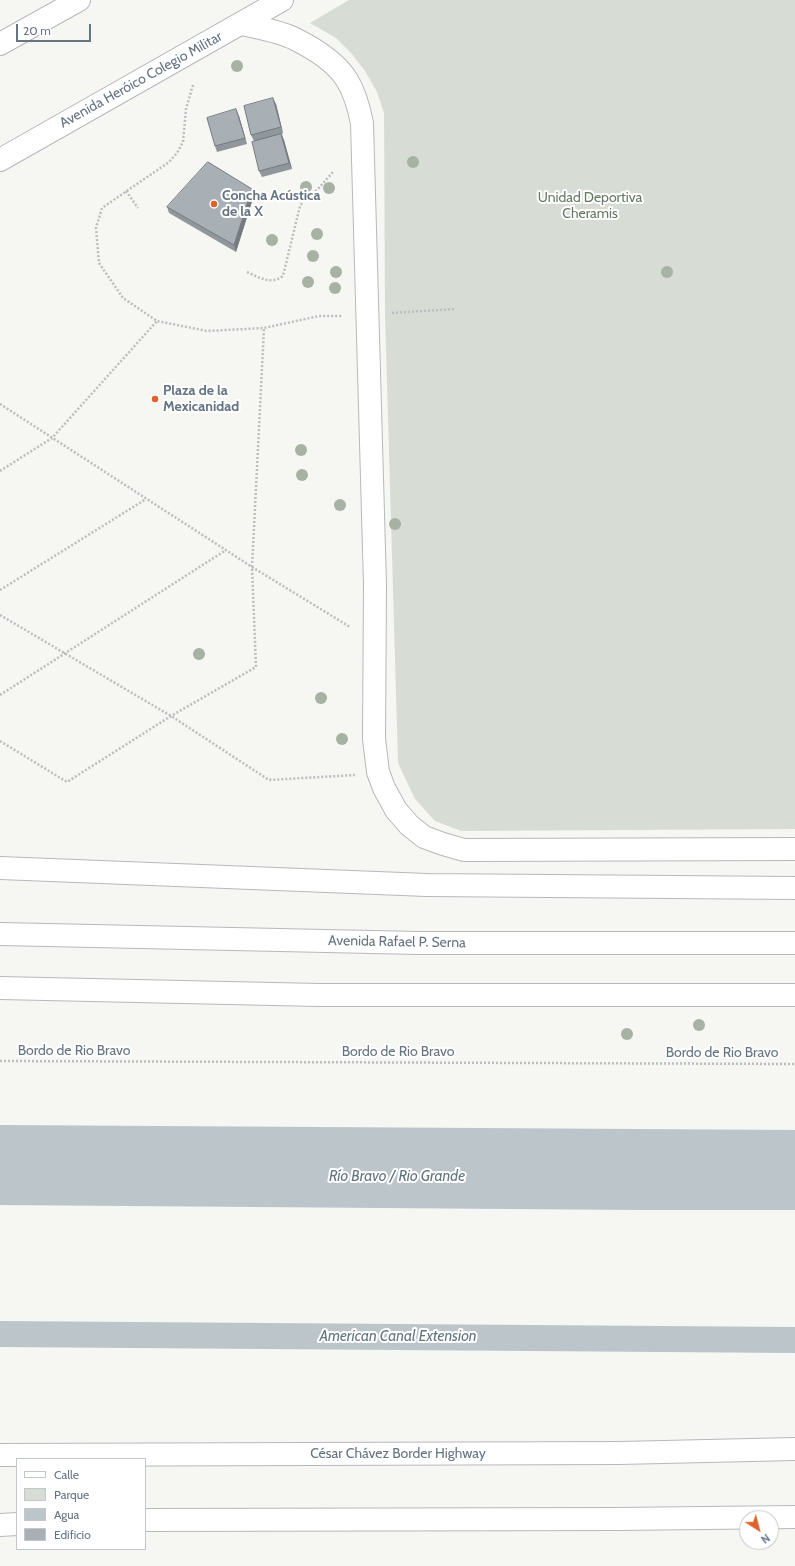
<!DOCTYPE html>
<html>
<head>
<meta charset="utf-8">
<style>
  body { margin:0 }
  #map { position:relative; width:795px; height:1566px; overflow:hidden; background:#f6f6f3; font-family:Cabin,sans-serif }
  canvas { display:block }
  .legend { position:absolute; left:16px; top:1458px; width:130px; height:92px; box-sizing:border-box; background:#fff; border:1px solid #c2c7cd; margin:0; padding:5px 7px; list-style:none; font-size:12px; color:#667483 }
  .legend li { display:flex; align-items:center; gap:8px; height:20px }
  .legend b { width:20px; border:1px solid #c2c7cd }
  .north { position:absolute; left:739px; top:1510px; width:40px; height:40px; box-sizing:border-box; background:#fff; border:1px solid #c2c7cd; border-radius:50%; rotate:144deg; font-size:11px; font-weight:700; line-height:16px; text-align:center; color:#667483 }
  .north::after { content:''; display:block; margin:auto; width:14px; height:18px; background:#de622b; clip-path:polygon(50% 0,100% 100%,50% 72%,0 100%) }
  .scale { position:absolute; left:16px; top:24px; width:75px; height:18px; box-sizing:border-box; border:2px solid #667483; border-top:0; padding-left:5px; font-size:12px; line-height:14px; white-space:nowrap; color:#667483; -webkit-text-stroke:3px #fff; paint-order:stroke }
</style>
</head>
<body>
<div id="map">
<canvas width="795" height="1566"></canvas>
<ul class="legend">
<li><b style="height:5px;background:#fff"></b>Calle</li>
<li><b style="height:11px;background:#d7ddd4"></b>Parque</li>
<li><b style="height:11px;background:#bbc5ca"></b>Agua</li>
<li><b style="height:11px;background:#a8b0b5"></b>Edificio</li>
</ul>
<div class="north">N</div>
<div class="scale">20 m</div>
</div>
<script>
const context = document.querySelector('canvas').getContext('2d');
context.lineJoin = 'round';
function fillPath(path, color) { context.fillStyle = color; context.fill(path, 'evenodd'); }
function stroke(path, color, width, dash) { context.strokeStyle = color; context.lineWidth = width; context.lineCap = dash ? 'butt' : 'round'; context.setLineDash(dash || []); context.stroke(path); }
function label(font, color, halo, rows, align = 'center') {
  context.font = font + ' Cabin,sans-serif'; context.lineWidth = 4; context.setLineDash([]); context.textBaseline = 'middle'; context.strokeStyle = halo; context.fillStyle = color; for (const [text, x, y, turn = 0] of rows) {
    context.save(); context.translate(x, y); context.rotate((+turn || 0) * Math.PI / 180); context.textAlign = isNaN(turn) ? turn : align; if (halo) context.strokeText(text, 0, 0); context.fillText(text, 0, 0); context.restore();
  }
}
const green = new Path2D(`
  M349,0h446v829l-334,2 -26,-10 -20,-22 -17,-36 -13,-449 -1,-201 -7,-21 -12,-21 -13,-17 -16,-16 -26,-15z`);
const water = new Path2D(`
  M0,1125l795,5v80h-157l-638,-5z`);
const canal = new Path2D(`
  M0,1334l795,6`);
const path = new Path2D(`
  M193,85l-7,24 -3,33 -6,11 -8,9 -67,46 -6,20 3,35 24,35 34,23 50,10 57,-3 55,-12h24
  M126,191l12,17
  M247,272c13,6 24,13 36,4l17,-70 5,-7 13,-10 15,-17
  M392,313l62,-4
  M0,404l252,163 98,60
  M0,471l52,-33 105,-117
  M0,590l146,-91
  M0,615l171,101 98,64 86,-5
  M0,695l226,-145
  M0,741l67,41 104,-66 85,-49 -4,-100 12,-239
  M0,1061l795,3`);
const primary = new Path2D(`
  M0,44l79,-44
  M0,160l282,-160`);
const highway = new Path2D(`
  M242,24c17,4 37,7 53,15 18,9 41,23 52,41 8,13 12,28 15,43l13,462 -1,154 4,33 6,16 12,22 13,15 15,12 19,7 21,6 331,-1
  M0,868l427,17 368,3
  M0,934l419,9h376
  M0,988l319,7h476
  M0,1455l619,-2 176,-4
  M145,1520l471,-1 179,-2
  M0,1525l17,-1`);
const trees = [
  [237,66],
  [413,162],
  [306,187],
  [329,188],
  [317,234],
  [272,240],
  [313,256],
  [336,272],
  [667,272],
  [308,282],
  [335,288],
  [301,450],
  [302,475],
  [340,505],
  [395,524],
  [199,654],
  [321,698],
  [342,739],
  [699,1025],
  [627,1034]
];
const wall = new Path2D(`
  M276,104l7,29 -1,1 10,35 -30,8 -3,-6 -5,-30 -3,-6z
  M239,116l8,28 -30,8 -2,-6z
  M252,189l2,6 -18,57 -67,-39 -2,-6z`);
const shadedWall = new Path2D(`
  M273,98l3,6 7,29 -2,-6z
  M236,109l3,7 8,28 -2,-6z
  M281,134l3,6 8,29 -3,-6z
  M252,189l2,6 -18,57 -2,-7z`);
const building = new Path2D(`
  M273,98l8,29 -30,8 -7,-29z
  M236,109l9,29 -30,8 -8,-28z
  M281,134l8,29 -30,8 -7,-29z
  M208,162l44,27 -18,56 -67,-38z`);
const markers = [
  [214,204,4,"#de622b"],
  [155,399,4,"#de622b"]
];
const streetNames = [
  ["Avenida Heróico Colegio Militar",141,80,-29],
  ["Avenida Rafael P. Serna",397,942,1],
  ["Bordo de Rio Bravo",74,1051],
  ["Bordo de Rio Bravo",398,1052],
  ["Bordo de Rio Bravo",722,1053],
  ["César Chávez Border Highway",398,1454]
];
const poiNames = [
  ["Concha Acústica",222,196],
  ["de la X",222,212],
  ["Plaza de la",163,391],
  ["Mexicanidad",163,407]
];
const parkNames = [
  ["Unidad Deportiva",590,198],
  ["Cheramis",590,214]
];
const waterNames = [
  ["Río Bravo / Rio Grande",397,1177],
  ["American Canal Extension",398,1337]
];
fillPath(green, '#d7ddd4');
fillPath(water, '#bbc5ca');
stroke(canal, '#bbc5ca', 26);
stroke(primary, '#b4b8bc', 24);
stroke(highway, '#b6b9bc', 24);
stroke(path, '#bbbdbf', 2.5, [2, 2]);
stroke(primary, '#fff', 22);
stroke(highway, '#fff', 22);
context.fillStyle = '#a7b2a5';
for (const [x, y] of trees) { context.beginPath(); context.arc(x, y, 6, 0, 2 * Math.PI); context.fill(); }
fillPath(wall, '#90979c');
fillPath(shadedWall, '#767b7f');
fillPath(building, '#a8b0b5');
stroke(building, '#767b7f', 1);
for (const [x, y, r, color] of markers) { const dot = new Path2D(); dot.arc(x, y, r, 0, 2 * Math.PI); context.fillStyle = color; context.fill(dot); stroke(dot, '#fff', 1.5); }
label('14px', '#667483', '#fff', streetNames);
label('bold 14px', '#667483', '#fff', poiNames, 'left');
label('14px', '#677a65', '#fff', parkNames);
label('italic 15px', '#62757f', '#fff', waterNames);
</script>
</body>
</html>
